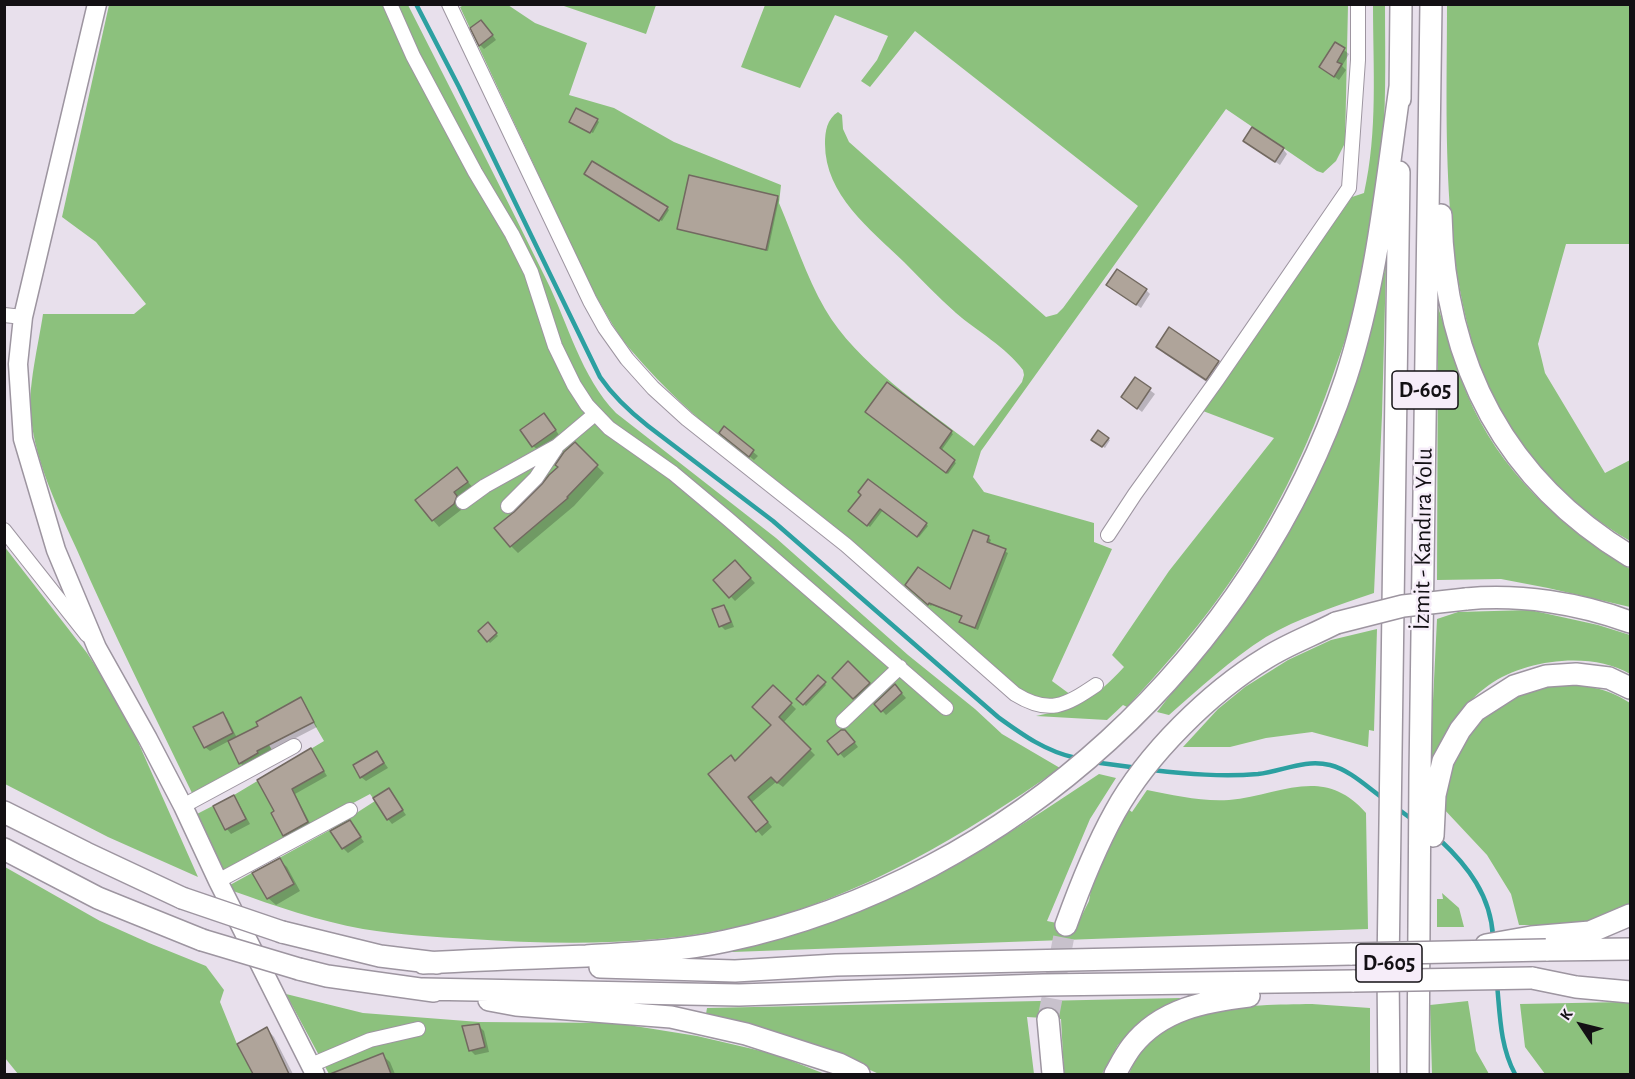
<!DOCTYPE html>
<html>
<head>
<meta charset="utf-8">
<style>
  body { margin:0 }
  #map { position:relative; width:1635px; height:1079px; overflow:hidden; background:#e8e0ec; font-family:"Alegreya Sans",sans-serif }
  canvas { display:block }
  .frame { position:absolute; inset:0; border:6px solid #131014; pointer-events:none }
  .north { position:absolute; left:1551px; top:995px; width:60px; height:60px; -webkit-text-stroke:4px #f6edf9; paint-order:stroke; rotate:305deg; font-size:16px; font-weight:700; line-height:24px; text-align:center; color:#131014 }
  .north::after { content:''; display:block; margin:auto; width:21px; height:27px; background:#131014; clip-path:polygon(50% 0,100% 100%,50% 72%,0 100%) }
</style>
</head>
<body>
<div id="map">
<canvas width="1635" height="1079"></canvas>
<div class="frame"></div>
<div class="north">K</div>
</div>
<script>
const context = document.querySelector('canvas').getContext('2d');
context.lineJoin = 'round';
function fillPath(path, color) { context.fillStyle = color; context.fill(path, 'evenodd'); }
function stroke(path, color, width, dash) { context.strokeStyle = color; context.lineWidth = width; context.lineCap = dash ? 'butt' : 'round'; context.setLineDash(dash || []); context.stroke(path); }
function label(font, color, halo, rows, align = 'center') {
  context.font = font + ' "Alegreya Sans",sans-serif'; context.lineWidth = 5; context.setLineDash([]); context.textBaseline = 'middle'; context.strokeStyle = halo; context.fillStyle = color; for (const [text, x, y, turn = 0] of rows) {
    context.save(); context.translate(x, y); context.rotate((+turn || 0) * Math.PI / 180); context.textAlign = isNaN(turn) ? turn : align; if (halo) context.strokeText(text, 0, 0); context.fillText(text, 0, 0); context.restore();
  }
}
const green = new Path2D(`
  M109,5h299c46,91 93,182 138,274 22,44 35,98 70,134l160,125 132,117 67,54 27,25 58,34c-96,67 -200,130 -314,157 -87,21 -186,20 -275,14 -36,-2 -72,-4 -108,-10 -44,-8 -88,-23 -130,-38l-3,-6 100,-55 45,-29 -5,-7 -146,78 -27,-58 37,-19 90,-54 -11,-19 -44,23 3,5 -80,43c-39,-81 -79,-160 -115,-243 -19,-42 -41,-86 -46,-132 -4,-28 8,-76 12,-104h91l12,-10 -50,-62 -34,-25z
  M464,5h44l27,18 52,20 -18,52 45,13 60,34 107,43 -2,18c15,35 27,73 46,106 31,54 100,99 149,137l48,-64 2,-7 -1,-5c-18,-24 -45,-38 -67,-57 -18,-16 -35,-34 -52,-51 -34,-33 -79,-67 -79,-118 0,-13 2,-25 13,-32l4,3 1,14 6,13 197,175 11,-3 6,-6 75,-102 -223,-175 -45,56 -9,-6 16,-21 11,-24 -53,-21 -35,73 -59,-21 24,-62h583l-3,138 -9,18 -13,12 -6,-2 -91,-62 -245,342 -8,26 11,15 110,31v19l18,7 -60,132 19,14c-23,9 -36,3 -56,-8 -47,-42 -93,-87 -142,-128 -82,-68 -174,-128 -243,-210 -16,-19 -27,-41 -39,-62l-131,-280z
  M561,5h95l-10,29z
  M1373,5h12c0,54 2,109 -5,162 -5,39 -11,79 -19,117 -6,27 -15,55 -25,82 -27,81 -65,160 -116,230 -28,39 -60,75 -93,111l-4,-2 -16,15 -71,-4c45,-9 57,-16 88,-49l-12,-12 57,-84 105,-133 -71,-27 149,-214 12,-4c14,-61 9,-126 9,-188z
  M1447,5h183l-1,239h-63l-28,100 7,29 60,100 25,-13v81c-58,-34 -110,-85 -138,-146 -53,-115 -45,-266 -45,-390z
  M1386,266l-4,149 -8,178c-35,12 -76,25 -108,44 -35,22 -66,51 -97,78l-12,-3c30,-39 61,-77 90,-116 37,-52 68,-109 92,-168 21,-52 33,-108 47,-162z
  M1438,307c10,29 17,59 29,87 32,77 93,132 163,175v38l-82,-19 -47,-9 -64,1z
  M4,546l83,107 28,43 19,37 64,144 -90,-40 -103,-53z
  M1530,610l68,15 32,10v39c-38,-23 -105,-15 -141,11 -27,19 -44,48 -59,77l7,-143 21,-7z
  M1377,629l-3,102 -5,-1 -1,17 -56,-15 -46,6 -36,9h-47l35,-38 27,-22 43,-27 43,-20z
  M1552,685c31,0 52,1 78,18v200l-7,6 -41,16h-63l-8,-31 -24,-39 -45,-48 15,-56 21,-29 21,-17 19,-10z
  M1099,774l17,4 -26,41 -43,102 29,6 13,-26 3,-17 18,-42 18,-33 4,3 15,-22c26,5 55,12 82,10 51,-4 94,-36 137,13l2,116 -636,23 1,-3c42,-12 87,-21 127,-38 85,-35 163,-86 239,-137z
  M5,867l95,54 49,22 57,23 18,24 -4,12 17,42 16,30h-235l-13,-16z
  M1442,893l17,15 5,19h-27v-28h6z
  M286,994l77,19 116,9 137,1 81,13 77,18 51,20h-496z
  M1181,998l-34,19 -29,28 -16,29h-38l-3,-55 -34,-2 7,57h-155l-65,-29 -49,-16 -59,-15 1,-6z
  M1468,1001l8,50 13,23h-57l-2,-69z
  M1624,1002l6,1v71h-85l-20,-27 -5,-43z
  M1312,1004l58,4v66h-241c29,-71 119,-69 183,-70z`);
const shadow = new Path2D(`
  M486,26l10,14 -12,9 -4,-4z
  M1336,44l13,10 -7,12 4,4 -7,10 -18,-13z
  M597,120l2,2 -6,11 -21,-10z
  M1244,140l39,9 4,5 -7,11z
  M588,175l79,33 2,2 -7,11z
  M777,197l2,2 -11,52 -89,-23z
  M1113,289l33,1 4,4 -9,14z
  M1158,346l60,16 7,8 -11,17 -49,-33z
  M1135,379l20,15 -13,18 -19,-15z
  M887,384l66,50 -12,17 15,12 -8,11 -79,-60z
  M549,420l10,15 -21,15 -5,-4z
  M724,428l34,28 -4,4 -29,-23z
  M1108,439l2,1 -5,8 -10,-7z
  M575,445l29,28 -30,33 -56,47 -7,-7 4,-33 45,-45z
  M457,469l17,20 -11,14 -2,7 -22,17 -6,-7z
  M863,495l63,29 2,2 -9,11 -36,-27 -13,17 -20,-16z
  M988,537l3,3 -2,4 19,9 -30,77 -14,-6 -3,-2 2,-5 -31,-12 -1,1 -24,-21 44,6z
  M735,562l20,21 -20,18 -20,-21z
  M724,606l4,5 6,16 -9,3 -4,-4z
  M488,624l10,12 -8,7 -10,-12z
  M848,663l26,25 -15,14 -25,-24z
  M818,677l8,8 -20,21 -8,-7z
  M895,686l11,12 -20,17 -10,-11z
  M773,687l23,22 -13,14 32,32 -32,32 -7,-5 -24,20 20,25 -10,9 -52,-62 26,-11 37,-38z
  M300,699l5,5 12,23 -56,29 1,2 -17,9 -5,-4 -11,-22 -19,10 -5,-4 18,-33 4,4 10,20 23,-12z
  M850,736l8,11 -14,11 -15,-17z
  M311,750l16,26 -32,18 17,33 -23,12 -5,-4 -11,-22z
  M377,752l11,16 -22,13 -5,-4z
  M389,790l17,25 -14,9 -4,-5z
  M234,797l4,5 12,22 -19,10 -4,-5z
  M350,822l14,20 -16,11 -5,-5z
  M279,860l8,7 13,24 -24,14 -8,-7z
  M479,1026l5,5 5,21 -14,3 -4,-4 -7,-24z
  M267,1029l7,8 19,37h-38l-16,-30z
  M382,1055l8,7 5,12h-46l-2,-5z`);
const stream = new Path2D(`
  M416,4l43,83 141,290c13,19 29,34 48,49l125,95 225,196c25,18 47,34 78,41
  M1093,762l45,6
  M1152,770c36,4 70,7 106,4 25,-3 46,-15 72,-9 20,5 37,22 54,34
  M1398,809l15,11
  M1439,839c29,27 52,57 54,98
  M1497,984c3,31 3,62 18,90`);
const building = new Path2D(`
  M481,20l12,15 -14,11 -9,-18z
  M1335,42l10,6 -8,14 5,2 -8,13 -15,-10z
  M576,108l22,11 -8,14 -21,-11z
  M1252,127l32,21 -9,14 -32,-21z
  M592,161l76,46 -9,14 -75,-47z
  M689,175l89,21 -12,54 -89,-21z
  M1117,269l30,20 -11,16 -30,-20z
  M1169,327l50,34 -13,19 -50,-33z
  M1135,377l16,11 -14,21 -16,-12z
  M887,382l65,49 -12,17 15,12 -9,13 -81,-61z
  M544,413l12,17 -24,17 -12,-17z
  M724,426l30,24 -5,7 -30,-24z
  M1098,430l11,8 -7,9 -11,-7z
  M575,442l23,23 -31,32 1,1 -58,49 -16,-19 20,-16 28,-28 7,-9 9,-8 -3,-2 9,-13z
  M457,467l11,15 -14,10 3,4 -3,8 -22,17 -17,-21z
  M868,479l59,44 -10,14 -37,-28 -13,17 -19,-15 13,-16 -3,-3z
  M973,530l16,6 -2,6 19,7 -31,79 -16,-6 3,-6 -33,-13 -1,2 -23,-20 13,-18 32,22z
  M735,560l16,18 -22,20 -16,-18z
  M724,605l7,17 -12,5 -7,-18z
  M488,622l9,11 -10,9 -9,-11z
  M848,661l22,22 -17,16 -21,-21z
  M818,675l8,7 -23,23 -7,-6z
  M895,684l7,9 -21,19 -7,-8z
  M773,685l19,18 -13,14 32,32 -34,34 -6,-6 -23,20 20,25 -12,10 -48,-58 23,-19 4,6 36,-36 -19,-18z
  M301,697l13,25 -57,29 1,2 -19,11 -11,-23 30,-15 -2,-4z
  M223,712l10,21 -29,15 -11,-21z
  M841,730h4l10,12 -17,13 -11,-14z
  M311,748l13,23 -32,18 16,33 -25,14 -12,-23 3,-2 -17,-31z
  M377,751l7,12 -24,15 -7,-13z
  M389,788l14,22 -16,10 -14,-22z
  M234,795l12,24 -21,11 -12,-24z
  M350,820l11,17 -19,12 -12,-18z
  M280,858l14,26 -27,15 -15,-26z
  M479,1024l6,23 -16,4 -7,-25z
  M267,1027l22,47h-36l-16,-30z
  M383,1053l8,21h-61z`);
const highwayTunnel = new Path2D(`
  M1048,1019l18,-94`);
const minor = new Path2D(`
  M390,4l23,52 62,116 37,62 19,38 24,74 19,39 13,20 22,23 64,45 55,46 218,189
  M449,4l141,297 15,27 22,31 26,29 34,31 159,126 169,149c34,21 50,12 81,-9
  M4,315l19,2
  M463,502l22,-16 72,-40 38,-32
  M508,506l28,-28 20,-30
  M4,530l83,105
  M1108,535l27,-41 82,-114 132,-192 9,-128v-56
  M843,721l57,-54
  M183,806l111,-60
  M218,881l132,-71
  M311,1065l59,-25 48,-11`);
const major = new Path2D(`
  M97,4l-74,313 -5,47 5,75 33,111 41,98 51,91 35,67 35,75 97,193`);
const highway = new Path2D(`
  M1400,99l1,-95
  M1441,215c3,147 62,264 189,341
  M1466,599c54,-5 113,4 164,23
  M4,812l82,41 96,45
  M1433,836l2,-41 8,-34 17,-31 15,-19 39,-25 32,-10 30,-2 33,4 21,10
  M4,849l94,49 104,42
  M1066,925c14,-39 29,-77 49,-113 32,-58 95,-120 151,-154 22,-14 47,-23 70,-35
  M282,932l98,24 57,7
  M1486,945l45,-8 59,-5 40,-17
  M1546,950l84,-1
  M423,963c55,-3 109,-5 163,-7 47,-3 94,-5 140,-15 286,-61 528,-287 620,-563 31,-95 40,-193 54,-291
  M600,967l135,4 101,-6 516,-11
  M299,969l28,7 107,15
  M1532,978l44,9 54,5
  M423,989l316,6 304,-10 311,-4
  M489,1000l27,5 155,12 75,17 93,30 20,10
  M1048,1019l5,55
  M1115,1074c5,-9 10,-19 17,-28 29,-37 74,-45 117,-50
  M1389,1074l-1,-105 11,-797
  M1418,1074l2,-299 11,-771`);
const highwayBridge = new Path2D(`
  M1336,623l67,-17 63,-7
  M182,898l100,34
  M202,940l97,29
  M1352,954l194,-4
  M1354,981l178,-3`);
const shields = [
  [1425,390,66],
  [1389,963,66]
];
const shieldNames = [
  ["D-605",1425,390],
  ["D-605",1389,963]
];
const streetNames = [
  ["İzmit - Kandıra Yolu",1423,539,-89]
];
fillPath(green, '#8cc17d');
fillPath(shadow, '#0003');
stroke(stream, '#2ca0a1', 4.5);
fillPath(building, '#afa49a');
stroke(building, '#726960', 1.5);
stroke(highwayTunnel, '#c8c1cc', 21, [21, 10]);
stroke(minor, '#9d95a0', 16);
stroke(major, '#9d95a0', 21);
stroke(highway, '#9d95a0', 24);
stroke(minor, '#fff', 14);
stroke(major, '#fff', 18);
stroke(highway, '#fff', 21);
stroke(highwayBridge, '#9d95a0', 24, []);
stroke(highwayBridge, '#fff', 21);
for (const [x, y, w] of shields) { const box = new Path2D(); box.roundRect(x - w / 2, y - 19, w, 38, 4.5); context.fillStyle = '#f6edf9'; context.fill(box); stroke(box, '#131014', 1.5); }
label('bold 22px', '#131014', null, shieldNames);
label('24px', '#131014', '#f6edf9', streetNames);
</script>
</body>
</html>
